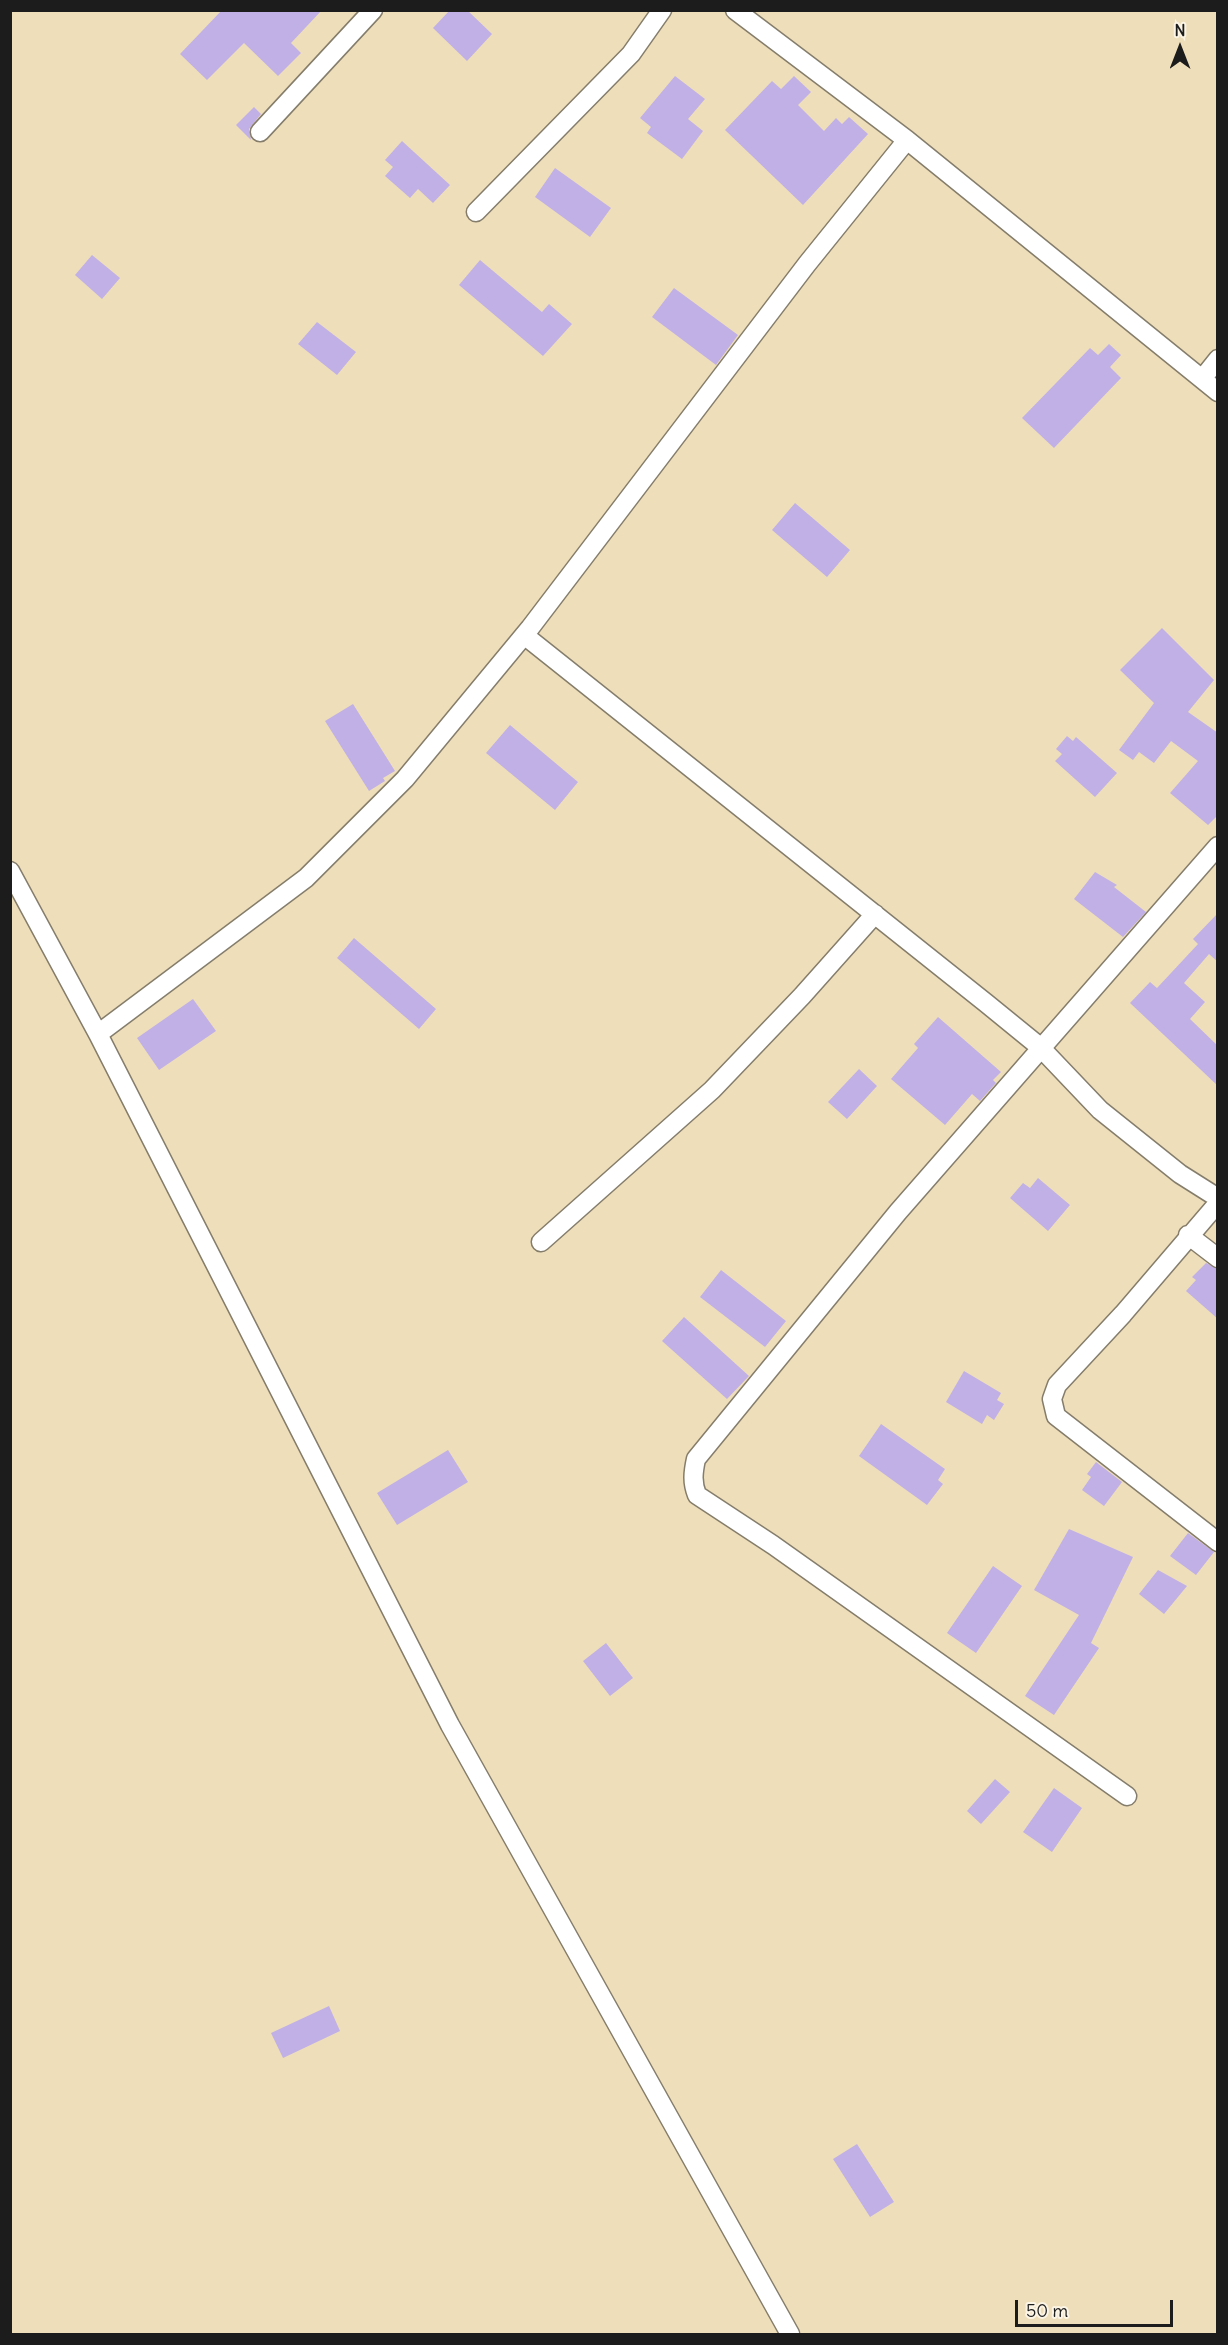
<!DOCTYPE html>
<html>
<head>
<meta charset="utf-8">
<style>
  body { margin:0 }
  #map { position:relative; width:1228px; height:2345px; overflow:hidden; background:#eedeba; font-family:Delius,sans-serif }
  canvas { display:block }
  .frame { position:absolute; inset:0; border:12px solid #1c1c1c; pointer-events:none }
  .north { position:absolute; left:1150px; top:18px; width:60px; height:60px; -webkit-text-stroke:4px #fcf5e5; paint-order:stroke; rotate:0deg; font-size:16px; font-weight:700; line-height:24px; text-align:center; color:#1c1c1c }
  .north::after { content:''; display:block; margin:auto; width:21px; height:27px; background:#1c1c1c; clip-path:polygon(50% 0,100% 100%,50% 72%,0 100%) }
  .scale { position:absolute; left:1015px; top:2300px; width:158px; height:27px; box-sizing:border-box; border:3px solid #1c1c1c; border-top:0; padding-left:8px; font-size:18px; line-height:21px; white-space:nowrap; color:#1c1c1c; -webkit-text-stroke:4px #fcf5e5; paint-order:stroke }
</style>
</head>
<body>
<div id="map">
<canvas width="1228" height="2345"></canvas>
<div class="frame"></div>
<div class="north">N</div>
<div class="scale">50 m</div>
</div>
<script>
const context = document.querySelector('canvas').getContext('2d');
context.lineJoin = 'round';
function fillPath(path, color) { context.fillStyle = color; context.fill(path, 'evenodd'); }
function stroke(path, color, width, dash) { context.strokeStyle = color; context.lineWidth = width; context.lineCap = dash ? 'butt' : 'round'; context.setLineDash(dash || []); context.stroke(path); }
const building = new Path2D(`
  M222,10h100l-31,33 10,10 -23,23 -34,-33 -37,37 -27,-26z
  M450,10h17l25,24 -25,27 -34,-33z
  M675,76l30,23 -17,20 15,12 -21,28 -35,-26 4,-6 -11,-9z
  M794,76l17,16 -13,13 26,26 12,-13 6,6 7,-7 19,17 -65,71 -78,-75 47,-49 9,8z
  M254,107l7,7 -12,15 2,11 -15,-15z
  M402,141l48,44 -17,18 -15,-14 -8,9 -25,-22 8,-9 -8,-7z
  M555,168l56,40 -21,29 -55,-40z
  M92,255l28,23 -18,21 -27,-24z
  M480,260l62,52 7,-8 23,20 -29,32 -84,-71z
  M674,288l64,47 -22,30 -64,-48z
  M317,322l39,30 -19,23 -39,-31z
  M1109,344l12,11 -11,12 11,11 -67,70 -32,-30 68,-70 8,7z
  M795,503l55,47 -23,27 -55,-47z
  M1162,628l52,52 -26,32 30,21v82l-10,10 -38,-32 28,-32 -27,-20 -17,22 -15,-11 -6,8 -14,-10 35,-47 -34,-33z
  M353,704l42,67 -12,7 2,3 -16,10 -44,-70z
  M510,725l68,57 -23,28 -69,-57z
  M1067,736l6,5 3,-4 41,36 -22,24 -40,-36 7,-7 -6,-5z
  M1095,872l22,13 -3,2 32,25 -23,25 -49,-38z
  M1218,913v49l-9,-8 -25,29 21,19 -15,17 28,27v40l-88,-83 20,-21 7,6 41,-44 -5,-5z
  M354,938l82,71 -17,20 -82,-71z
  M193,999l23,32 -57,39 -22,-32z
  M938,1017l63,55 -8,8 3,3 -16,18 -8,-7 -27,31 -54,-46 27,-31 -4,-4z
  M859,1069l18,17 -30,33 -19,-17z
  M1038,1178l32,27 -22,26 -38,-33 13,-15 7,5z
  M1206,1263l12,6v50l-32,-28 10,-11 -4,-3z
  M721,1270l65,51 -21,26 -65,-50z
  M684,1317l65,59 -22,23 -65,-58z
  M964,1371l37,22 -4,7 7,4 -10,16 -7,-5 -5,9 -36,-22z
  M881,1424l64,45 -7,11 5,4 -16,21 -68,-49z
  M448,1450l20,32 -71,43 -20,-32z
  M1096,1462l26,20 -18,24 -22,-16 9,-13 -4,-3z
  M1069,1529l64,28 -42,86 8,5 -45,67 -29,-19 54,-81 -45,-25z
  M1188,1533l26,19 -18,23 -26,-19z
  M993,1566l29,20 -46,67 -29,-20z
  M1158,1570l29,16 -23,28 -25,-20z
  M606,1643l27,35 -23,18 -27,-35z
  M995,1779l15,13 -29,32 -14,-13z
  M1054,1788l28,20 -30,44 -29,-20z
  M329,2006l11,25 -57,27 -12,-25z
  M857,2144l37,58 -24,15 -37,-58z`);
const street = new Path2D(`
  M735,10l172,130 311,252
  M260,132l113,-122
  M476,212l155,-158 31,-44
  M1202,379l16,-20
  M524,635l462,368 54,44 60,63 80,64 38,24
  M10,871l88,163 352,691 340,609
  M98,1034l208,-156 99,-99 125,-151 277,-364 100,-124
  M1218,1203l-95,111 -66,71 -5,14 4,17 162,126
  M1188,1235l30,23
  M541,1242l171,-152 90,-94 73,-82
  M1127,1796l-354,-251 -76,-50c-5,-13 -4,-22 -1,-36l202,-247 320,-366`);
fillPath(building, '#c1b0e6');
stroke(street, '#857d6b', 21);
stroke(street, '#fff', 18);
</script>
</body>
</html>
